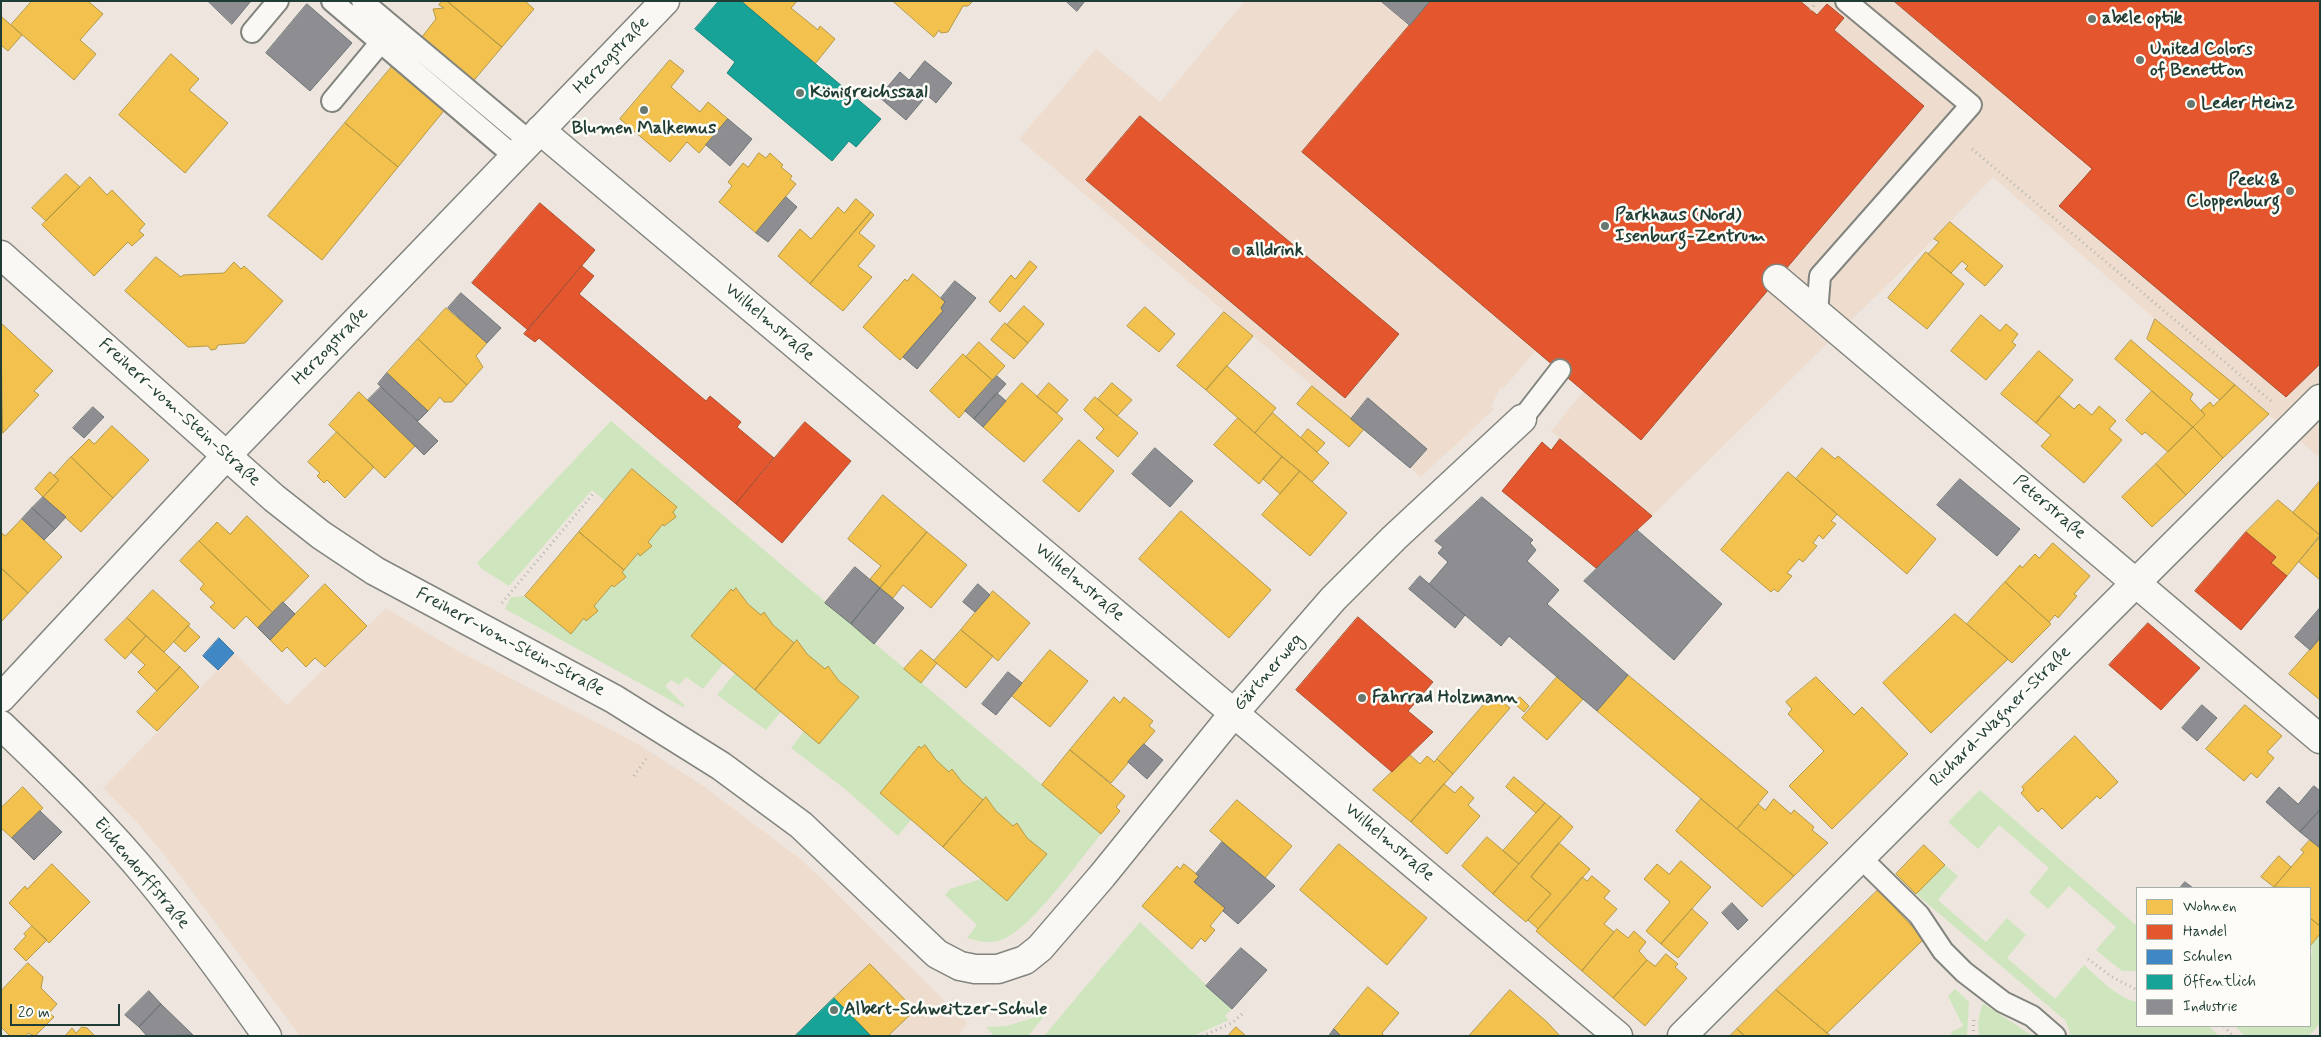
<!DOCTYPE html>
<html>
<head>
<meta charset="utf-8">
<style>
  body { margin:0 }
  #map { position:relative; width:2321px; height:1037px; overflow:hidden; background:#eee6de; font-family:Mynerve,sans-serif }
  canvas { display:block }
  .frame { position:absolute; inset:0; border:2px solid #1f3d34; pointer-events:none }
  .legend { position:absolute; left:2136px; top:887px; width:175px; height:140px; box-sizing:border-box; background:#fdfcf7; border:1px solid #a4b0a9; margin:0; padding:6px 9px; list-style:none; font-size:15px; color:#1f3d34 }
  .legend li { display:flex; align-items:center; gap:10px; height:25px }
  .legend b { width:25px; border:1px solid #a4b0a9 }
  .scale { position:absolute; left:10px; top:1004px; width:110px; height:22px; box-sizing:border-box; border:2px solid #1f3d34; border-top:0; padding-left:6px; font-size:15px; line-height:18px; white-space:nowrap; color:#1f3d34; -webkit-text-stroke:4px #fdfcf7; paint-order:stroke }
</style>
</head>
<body>
<div id="map">
<canvas width="2321" height="1037"></canvas>
<div class="frame"></div>
<ul class="legend">
<li><b style="height:14px;background:#f2c14e"></b>Wohnen</li>
<li><b style="height:14px;background:#e4572e"></b>Handel</li>
<li><b style="height:14px;background:#3f88c5"></b>Schulen</li>
<li><b style="height:14px;background:#17a398"></b>Öffentlich</li>
<li><b style="height:14px;background:#8d8d92"></b>Industrie</li>
</ul>
<div class="scale">20 m</div>
</div>
<script>
const context = document.querySelector('canvas').getContext('2d');
context.lineJoin = 'round';
function fillPath(path, color) { context.fillStyle = color; context.fill(path, 'evenodd'); }
function stroke(path, color, width, dash) { context.strokeStyle = color; context.lineWidth = width; context.lineCap = dash ? 'butt' : 'round'; context.setLineDash(dash || []); context.stroke(path); }
function label(font, color, halo, rows, align = 'center') {
  context.font = font + ' Mynerve,sans-serif'; context.lineWidth = 5; context.setLineDash([]); context.textBaseline = 'middle'; context.strokeStyle = halo; context.fillStyle = color; for (const [text, x, y, turn = 0] of rows) {
    context.save(); context.translate(x, y); context.rotate((+turn || 0) * Math.PI / 180); context.textAlign = isNaN(turn) ? turn : align; if (halo) context.strokeText(text, 0, 0); context.fillText(text, 0, 0); context.restore();
  }
}
const built = new Path2D(`
  M1245,1h1075v457l-165,-139 -162,-142 -59,62 -282,277 -101,-85 33,-40 -48,-41 -31,37 -5,1 -9,19 3,2 -73,68 -402,-338 77,-90 64,53z
  M386,608l72,43 182,94 65,42 93,70 22,20 147,146 -9,13h-658l-124,-166 -39,-48 -34,-34 131,-135 53,52z`);
const green = new Path2D(`
  M611,421l490,413c-23,28 -67,91 -97,105 -11,5 -26,3 -37,-1l10,-13 -32,-30 5,-6 31,-10 26,22 40,-47 -20,-16 -10,-15 -4,3 -17,-15 -10,-14 -3,3 -21,-18 -10,-13 -3,3 -30,-26 -39,47 31,27 -13,16 -53,-47 -54,-41 13,-17 15,13 40,-47 -20,-16 -10,-15 -4,3 -18,-15 -9,-14 -4,3 -21,-18 -9,-13 -3,3 -13,-11 -11,-16 -4,3 -3,-2 -39,47 33,27 -21,26 -17,-12 -7,8 -8,-5 -6,6 20,20 -2,1 -178,-98 6,-12 14,-1 46,38 13,-16 2,3 8,-15 18,-21 3,2 11,-9 -4,-6 16,-19 2,3 12,-10 -4,-5 15,-17 1,2 12,-9 -3,-5 4,-5 -46,-38 -26,32 -13,-11 -83,96 -27,-17 -5,-6z
  M735,673l46,39 -15,18 -49,-35z
  M1980,790l157,136v45h-15l-26,-21 20,-23 -47,-41 -21,23 -19,-17 20,-24 -50,-43 -21,24 -30,-27z
  M1945,865l13,11 -20,24 48,42 21,-24 19,17 -19,23 48,41 29,-34c15,13 33,33 53,37v24h72l10,10h-148l-5,-15 -150,-127z
  M1140,922l92,87 -7,7 4,4 -36,16h-149z
  M2320,934v89l-11,13h-64l-10,-10h75v-70l3,-4 -3,-6z
  M1955,989l14,13 -2,34h-15l-1,-4 12,-6 -15,-30z
  M1984,1004l49,32h-54l-1,-14 4,-17z
  M1046,1014l-18,22h-34l-8,-9 20,-1z`);
const homes = new Path2D(`
  M32,1h56l15,13 -23,26 16,14 -22,26 -63,-55z
  M442,1h5l55,46 -32,38 -52,-43 18,-23 -3,-10 11,-1 -5,-3z
  M447,1h78l9,8 -32,38z
  M741,1h56l-6,7 27,22 2,-4 15,13 -20,25z
  M893,1h80l-5,5h-5l-15,26 -7,1 -2,-3 -5,7z
  M2,17l20,18 -14,16 -7,-6z
  M171,54l28,25 -10,11 39,33 -43,50 -66,-58z
  M670,60l14,11 -13,16 29,25 8,-10 20,17 -29,34 -12,-11 -17,20 -50,-43z
  M394,64l53,43 -49,60 -53,-44z
  M345,123l53,44 -76,93 -54,-44z
  M759,153l7,5 4,-5 13,12 -2,2 11,9 -2,3 6,5 -40,49 -37,-31 13,-16 -4,-4 15,-19 5,4z
  M66,174l14,13 -34,34 -14,-13z
  M90,177l17,18 5,-5 33,34 -6,7 5,4 -12,11 -4,-4 -34,34 -52,-51z
  M856,199l15,13 -61,72 -32,-28 22,-27 11,10 27,-32 6,6z
  M871,212l3,3 -15,18 16,13 -17,20 14,11 -29,34 -33,-27z
  M1950,222l53,44 -18,20 -20,-17 3,-3 -6,-5 -11,12 -23,-19 11,-12 -5,-3z
  M1926,252l38,32 -37,45 -39,-31z
  M156,257l25,20 2,-2 41,-2 10,-11 7,7 3,-3 39,35 -38,42 -27,2 -2,4 -5,1 -3,-4 -20,1 -63,-56z
  M1030,261l7,6 -37,45 -11,-10 22,-27 4,4z
  M913,274l32,28 -4,6 2,3 -43,49 -37,-33 42,-48 2,2z
  M1024,306l20,18 -16,19 -21,-18z
  M1145,307l30,27 -16,18 -32,-26z
  M446,308l41,35 -11,13 7,11 -16,18 -49,-46z
  M1224,312l29,24 -47,54 -29,-24z
  M1981,315l19,16 6,-7 12,10 -6,8 4,3 -30,35 -35,-29z
  M2155,319l80,66 -15,15 -73,-61z
  M1,323l52,48 -19,20 5,4 -36,38z
  M1005,323l23,20 -14,16 -23,-19z
  M418,339l49,46 -15,17h-8l-4,-5 -12,14 -41,-38z
  M2131,340l62,54 -3,5 15,16 -12,12 -78,-68z
  M979,342l26,24 -13,14 -26,-23z
  M2039,351l34,29 -37,43 -35,-29z
  M963,354l29,26 -33,38 -29,-27z
  M1227,366l49,42 -21,25 -49,-43z
  M1022,383l41,36 -39,43 -41,-35z
  M1049,383l19,17 -11,13 -20,-16z
  M1112,383l20,17 -15,16 -19,-17z
  M2235,385l34,29 -46,44 -30,-31 12,-12 -4,-5 9,-8 3,4z
  M1312,386l52,43 -15,18 -52,-43z
  M2152,391l41,36 -25,25 -23,-20 -3,3 -16,-15z
  M359,392l56,54 -30,32 -56,-53z
  M2059,396l15,13 5,-5 13,11 7,-9 17,15 -7,8 13,11 -38,43 -43,-37 10,-11 -15,-12z
  M1095,397l43,36 -20,24 -22,-19 8,-9 -20,-19z
  M1273,413l56,50 -17,19 -57,-49z
  M1238,418l44,39 -23,27 -45,-39z
  M112,426l37,34 -36,38 -42,-41 18,-18 5,5z
  M2193,427l30,31 -37,37 -30,-31z
  M1308,429l17,14 -8,9 -16,-14z
  M337,432l37,35 -29,31 -18,-18 -3,3 -7,-7 3,-3 -12,-11z
  M1079,440l35,31 -35,41 -36,-31z
  M1822,448l13,11 3,-3 98,83 -29,35 -111,-95z
  M71,457l42,41 -32,34 -38,-35 16,-17 -5,-4z
  M1282,457l18,14 -20,23 -17,-15z
  M2156,464l30,31 -34,32 -30,-30z
  M632,469l45,38 -4,5 3,5 -12,9 -1,-2 -15,18 4,4 -12,10 -2,-3 -14,17 -45,-38z
  M1300,471l47,42 -37,43 -48,-41z
  M50,472l9,8 -16,17 -8,-8z
  M1788,472l49,42 -6,7 5,3 -13,15 -4,-4 -6,8 4,3 -14,16 -4,-3 -12,14 5,3 -14,16 -4,-3 -3,3 -50,-42z
  M2320,481v54l-27,-22z
  M883,495l44,37 -47,56 -10,-9 11,-13 -33,-27z
  M2278,500l42,35 -33,41 -16,-13 5,-6 -30,-25z
  M1181,511l90,79 -42,48 -90,-79z
  M247,516l62,60 -36,37 -74,-72 18,-19 13,12z
  M22,519l40,38 -34,36 -27,-25v-36l4,4z
  M579,532l45,38 -2,2 4,5 -12,10 -2,-2 -18,21 4,5 -12,10 -2,-3 -13,16 -46,-38z
  M927,532l40,33 -36,43 -28,-23 -10,13 -13,-10z
  M2320,537v43l-21,-18z
  M199,541l74,72 -15,15 -12,-12 -12,13 -24,-22 5,-4 -15,-14 4,-5 -24,-23z
  M2053,543l37,33 -16,18 3,2 -19,22 -3,-3 -6,7 -44,-40 15,-17 2,3 13,-14 4,4z
  M1,568l27,25 -27,29z
  M2005,582l46,42 -39,39 -45,-39z
  M325,584l42,42 -42,41 -10,-9 -9,9 -19,-20 -5,5 -12,-12z
  M736,588l12,16 13,11 3,-3 9,13 21,18 -39,47 -64,-54 40,-47 2,2z
  M153,590l37,34 -26,28 -37,-34z
  M993,591l37,32 -32,38 -37,-31z
  M1955,614l53,45 -77,74 -48,-50z
  M127,618l19,18 -21,23 -20,-19z
  M188,626l12,11 -15,15 -11,-10z
  M961,630l32,26 -27,32 -32,-27z
  M146,636l34,31 -23,24 -19,-19 7,-7 -14,-13z
  M2320,638v62l-31,-26z
  M797,640l10,14 18,15 3,-3 11,15 20,16 -40,47 -64,-54z
  M921,650l16,13 -16,20 -17,-14z
  M1050,650l38,31 -38,46 -38,-31z
  M180,667l19,20 -42,44 -20,-19z
  M1628,675l140,117 -31,37 -140,-118z
  M1557,677l26,22 -36,41 -25,-22z
  M1816,677l38,38 8,-8 46,47 -76,75 -43,-43 35,-35 -36,-37 4,-5 -6,-7z
  M1493,694l17,14 -57,66 -16,-15z
  M1114,697l6,6 4,-6 29,24 -4,5 6,5 -44,52 -41,-33z
  M1520,697l9,9 -5,6 -10,-9z
  M2245,705l37,31 -15,16 7,6 -17,20 -6,-5 -7,8 -38,-32z
  M2075,736l43,46 -18,17 -3,-3 -35,33 -20,-21 -4,4 -17,-19 3,-3 -2,-3z
  M925,745l11,15 13,12 3,-3 10,13 21,18 -40,47 -63,-54 39,-47 2,2z
  M1070,750l55,46 -9,11 4,4 -19,23 -59,-49z
  M1410,755l10,9 7,-8 7,6 3,-3 16,15 -42,48 -38,-32z
  M1514,777l31,26 -9,10 -30,-26z
  M1444,784l11,9 6,-7 13,12 -6,7 12,11 -33,38 -36,-32z
  M23,787l20,21 -31,30 -11,-10v-20z
  M986,797l10,14 17,15 4,-3 10,15 20,16 -40,47 -64,-54z
  M1701,799l93,77 -32,31 -86,-76z
  M1774,799l17,15 3,-4 20,17 -2,3 16,13 -34,33 -57,-47 21,-25 7,6z
  M1237,800l55,46 -27,32 -55,-47z
  M1545,803l16,13 -42,48 -16,-13z
  M1561,816l12,11 -42,50 20,17 -25,28 -33,-28z
  M1487,837l32,27 -26,30 -31,-28z
  M2310,840l10,8v78l-10,-8v-30l-36,-1 30,-35 -3,-2z
  M1559,843l31,26 -52,60 -10,-9 23,-26 -20,-17z
  M1339,844l88,74 -40,47 -87,-75z
  M1924,845l21,20 -29,29 -20,-20z
  M2279,856l12,11 -17,20 -13,-10z
  M1681,861l30,26 -50,57 -15,-13 24,-29 -26,-23 13,-15 12,10z
  M52,864l38,38 -41,41 -40,-40 16,-17 2,3z
  M1184,864l15,12 -5,6 31,26 -15,18 5,4 -10,12 -4,-4 -9,11 -50,-43 35,-40 3,3z
  M1592,876l18,15 -6,7 13,11 -13,15 10,8 -32,39 -46,-40 46,-54 5,4z
  M1878,890l46,49 -97,94 -51,-43z
  M1692,909l16,14 -30,35 -17,-14z
  M2310,918l10,8v8l-10,12z
  M32,926l15,14 -21,21 -12,-12 12,-13 -2,-2z
  M1617,929l11,9 6,-7 12,11 -7,9 8,9 -34,38 -31,-27z
  M1666,954l12,10 -3,3 12,11 -42,48 -32,-28 34,-38 8,6z
  M28,963l15,14 -2,11 16,16 -8,9 5,4 -19,19 -7,-3 -2,3h-16l-9,-9v-36z
  M870,964l45,46 -27,26h-17l-37,-38z
  M1368,987l31,26 -17,20 2,3h-43l-7,-7z
  M1510,990l37,32 13,14h-91z
  M1776,990l51,43 4,3h-86l-8,-7z
  M82,1027l5,1 8,8h-30l7,-8 4,5z
  M1236,1027l10,9h-18z
  M1737,1029l8,7h-15z`);
const shops = new Path2D(`
  M1430,1h370l17,14 10,-11 17,14 -10,12 90,76 -283,334 -339,-288z
  M1894,1h426v363l-34,33 -227,-191 33,-37z
  M1140,116l259,218 -54,64 -259,-218z
  M540,203l55,47 -67,80 -56,-47z
  M582,266l12,10 -15,18 127,107 4,-5 31,26 -4,5 37,31 -38,46 -197,-166 -4,4 -11,-8z
  M805,422l46,39 -69,82 -46,-39z
  M1560,439l92,77 -56,52 -94,-77 40,-49 9,8z
  M2246,532l30,25 -5,6 16,13 -46,54 -46,-39z
  M1358,617l75,65 -25,29 25,21 -41,40 -96,-82z
  M2148,623l52,45 -39,42 -52,-45z`);
const schools = new Path2D(`
  M219,638l15,15 -16,17 -15,-14z`);
const public = new Path2D(`
  M719,1h22l140,118 -25,28 -7,-6 -17,20 -105,-88 8,-11 -40,-33z
  M834,998l37,38h-76z`);
const industry = new Path2D(`
  M208,1h43l-19,23z
  M1066,1h19l-8,10z
  M1381,1h49l-20,24z
  M307,4l45,39 -42,48 -44,-38z
  M925,61l27,22 -16,20 -9,-8 -21,25 -27,-23 21,-25 9,8z
  M728,119l24,20 -22,27 -24,-21z
  M786,197l11,10 -29,35 -12,-9z
  M955,281l21,17 -59,71 -14,-12 40,-46 -2,-3 4,-6 -4,-4z
  M461,293l40,35 -14,15 -39,-35z
  M387,373l41,38 -10,10 -40,-37z
  M997,376l9,8 -32,35 -9,-8z
  M381,387l57,54 -14,14 -56,-55z
  M997,393l9,8 -23,26 -9,-8z
  M1368,398l59,51 -17,19 -59,-49z
  M93,407l11,10 -20,21 -11,-10z
  M1155,448l38,33 -23,26 -38,-33z
  M1960,479l60,50 -23,27 -60,-51z
  M43,497l23,20 -11,12 -23,-21z
  M1482,497l51,43 -3,3 6,7 -9,11 32,29 -12,14 81,71 -31,36 -88,-75 -8,10 -72,-62 19,-22 -10,-9 5,-6 -8,-6z
  M32,508l23,21 -11,11 -22,-21z
  M1637,530l85,74 -48,56 -90,-79z
  M855,567l25,21 -29,36 -26,-21z
  M1420,576l45,39 -10,13 -46,-39z
  M978,584l12,11 -15,17 -12,-10z
  M880,588l24,20 -30,36 -23,-20z
  M283,602l12,12 -25,26 -12,-12z
  M2320,608v30l-10,12 -15,-13z
  M1008,672l14,11 -26,32 -14,-11z
  M2202,705l15,13 -20,23 -15,-13z
  M1144,744l19,16 -16,19 -19,-17z
  M2314,786l6,5v19l-20,22 -34,-30 13,-15 19,17z
  M2320,810v38l-20,-16z
  M40,811l22,21 -28,28 -22,-22z
  M1222,842l53,44 -37,38 -15,-13 2,-3 -31,-26 5,-6 -3,-2z
  M2185,882l8,6h-13z
  M1732,903l16,17 -10,10 -16,-17z
  M1241,948l26,22 -35,39 -26,-23z
  M149,991l12,13 -22,23 -14,-12z
  M161,1004l32,31 -46,1 -8,-9z
  M1334,1029l7,7h-12z`);
const path = new Path2D(`
  M1810,10l6,-7
  M1972,149l299,252
  M502,603l91,-109
  M634,776l12,-17
  M2088,959l24,18 25,13
  M2224,1026l9,10
  M1202,1036l30,-13 10,-9
  M1973,1036l1,-19`);
const service = new Path2D(`
  M332,1l182,155
  M362,1l167,140
  M252,32l26,-31
  M332,101l49,-59
  M1817,313l3,-37 151,-171 -125,-104
  M1522,419l38,-49
  M1860,857l59,58 24,36 21,21 39,30 29,14 23,20`);
const minor = new Path2D(`
  M540,130l1078,906
  M1,255l273,243 47,37 54,36 239,128 107,67 80,59 136,129 23,12 15,3h23l27,-9 15,-12 62,-72 132,-163 99,-114 61,-61 128,-119
  M1777,279l543,460
  M1,698l226,-243 438,-454
  M1,725c52,50 104,100 150,156 41,50 79,102 116,155
  M1682,1036l638,-637`);
const markers = [
  [2092,19,5,"#677870"],
  [2140,60,5,"#677870"],
  [800,93,5,"#677870"],
  [2191,104,5,"#677870"],
  [644,110,5,"#677870"],
  [2290,191,5,"#677870"],
  [1605,226,5,"#677870"],
  [1236,251,5,"#677870"],
  [1362,698,5,"#677870"],
  [834,1010,5,"#677870"]
];
const poiNames = [
  ["abele optik",2102,19],
  ["United Colors",2150,50],
  ["of Benetton",2150,71],
  ["Königreichssaal",810,93],
  ["Leder Heinz",2201,104],
  ["Blumen Malkemus",644,129,"center"],
  ["Peek &",2280,181,"right"],
  ["Cloppenburg",2280,202,"right"],
  ["Parkhaus (Nord)",1615,216],
  ["Isenburg-Zentrum",1615,237],
  ["alldrink",1246,251],
  ["Fahrrad Holzmann",1372,698],
  ["Albert-Schweitzer-Schule",844,1010]
];
const streetNames = [
  ["Herzogstraße",612,56,-46],
  ["Wilhelmstraße",769,323,40],
  ["Herzogstraße",331,347,-46],
  ["Freiherr-vom-Stein-Straße",179,413,42],
  ["Peterstraße",2049,508,40],
  ["Wilhelmstraße",1079,583,40],
  ["Freiherr-vom-Stein-Straße",510,643,28],
  ["Gärtnerweg",1269,673,-49],
  ["Richard-Wagner-Straße",2001,717,-45],
  ["Wilhelmstraße",1389,843,40],
  ["Eichendorffstraße",141,874,50]
];
fillPath(built, '#eeddcf');
fillPath(green, '#cfe5be');
fillPath(homes, '#f2c14e');
stroke(homes, '#b39946', 1);
fillPath(shops, '#e4572e');
stroke(shops, '#a94f30', 1);
fillPath(schools, '#3f88c5');
stroke(schools, '#35729a', 1);
fillPath(public, '#17a398');
stroke(public, '#19847a', 1);
fillPath(industry, '#8d8d92');
stroke(industry, '#6c7576', 1);
stroke(service, '#82847e', 24);
stroke(minor, '#82847e', 31);
stroke(path, '#b2b5b2', 3, [1, 4]);
stroke(service, '#f9f8f5', 20);
stroke(minor, '#f9f8f5', 28);
for (const [x, y, r, color] of markers) { const dot = new Path2D(); dot.arc(x, y, r, 0, 2 * Math.PI); context.fillStyle = color; context.fill(dot); stroke(dot, '#fdfcf7', 2); }
label('bold 18px', '#1f3d34', '#fdfcf7', poiNames, 'left');
label('18px', '#1f3d34', '#fdfcf7', streetNames);
</script>
</body>
</html>
